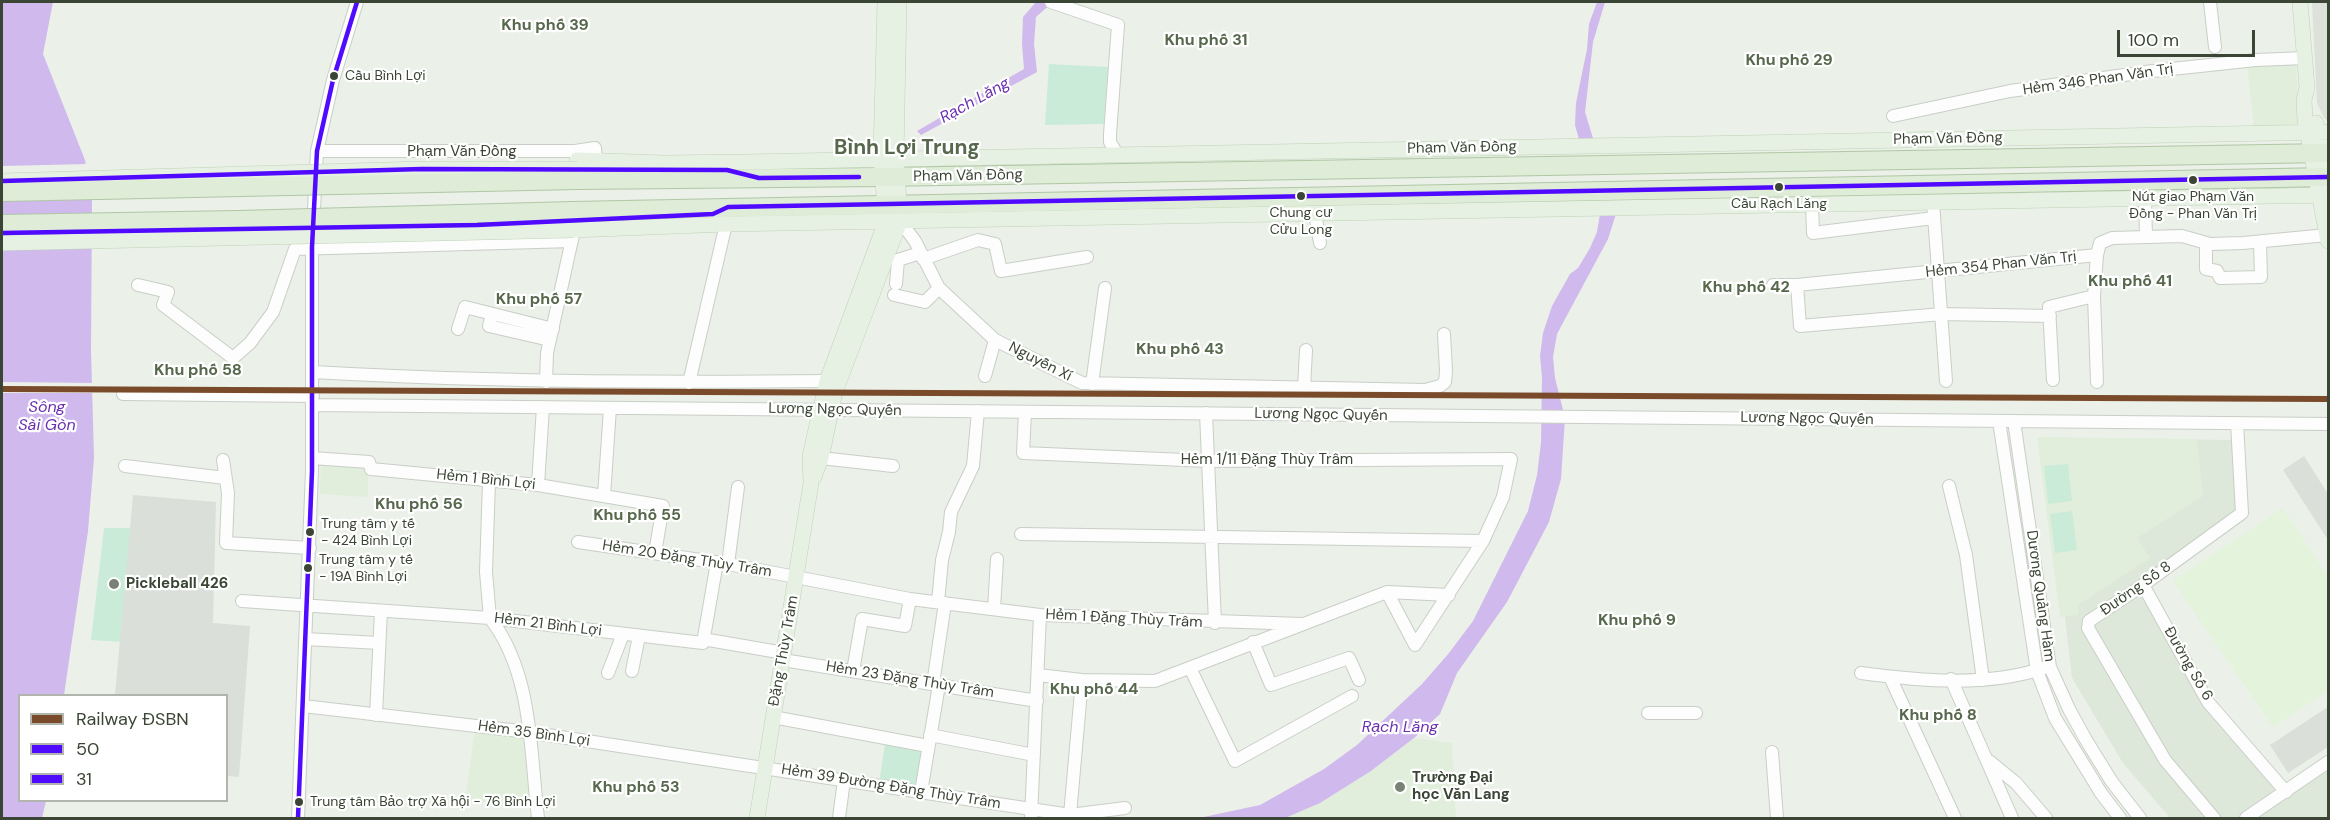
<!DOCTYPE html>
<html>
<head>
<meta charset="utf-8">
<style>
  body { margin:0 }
  #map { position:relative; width:2330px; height:820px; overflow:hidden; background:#ebf0e9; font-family:"DM Sans",sans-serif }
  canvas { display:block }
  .frame { position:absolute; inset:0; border:3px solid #3b4535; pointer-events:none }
  .legend { position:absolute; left:18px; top:694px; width:210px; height:108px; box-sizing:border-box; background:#fff; border:2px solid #b1b5ae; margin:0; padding:8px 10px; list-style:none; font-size:18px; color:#3b4535 }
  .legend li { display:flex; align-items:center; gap:12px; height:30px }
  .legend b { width:30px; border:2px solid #b1b5ae }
  .scale { position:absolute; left:2117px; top:30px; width:138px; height:27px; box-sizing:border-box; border:3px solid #3b4535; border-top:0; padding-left:8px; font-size:18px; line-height:21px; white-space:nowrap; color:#3b4535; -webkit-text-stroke:4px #fff; paint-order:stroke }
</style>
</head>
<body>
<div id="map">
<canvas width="2330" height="820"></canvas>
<div class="frame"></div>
<ul class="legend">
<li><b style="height:8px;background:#7a4b2a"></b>Railway ĐSBN</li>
<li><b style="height:8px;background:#4f0aff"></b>50</li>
<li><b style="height:8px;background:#4f0aff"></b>31</li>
</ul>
<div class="scale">100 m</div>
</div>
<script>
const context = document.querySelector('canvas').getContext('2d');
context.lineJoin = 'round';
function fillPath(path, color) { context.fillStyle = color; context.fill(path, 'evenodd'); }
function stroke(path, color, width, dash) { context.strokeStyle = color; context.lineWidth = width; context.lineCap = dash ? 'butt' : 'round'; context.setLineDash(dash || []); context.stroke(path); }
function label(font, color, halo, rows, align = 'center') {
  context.font = font + ' "DM Sans",sans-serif'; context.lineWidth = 4.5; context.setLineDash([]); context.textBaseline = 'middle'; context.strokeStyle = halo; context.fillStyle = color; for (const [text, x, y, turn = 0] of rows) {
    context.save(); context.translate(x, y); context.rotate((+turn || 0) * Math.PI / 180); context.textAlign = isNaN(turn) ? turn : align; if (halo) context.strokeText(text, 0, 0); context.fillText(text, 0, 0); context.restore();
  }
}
const residential = new Path2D(`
  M2044,438l193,2 5,73 -99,73 63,117 79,93 43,-27v49h-158l-47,-55 -51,-85z`);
const commercial = new Path2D(`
  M2283,508l45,69v114l-55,36 -100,-146z`);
const industrial = new Path2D(`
  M2312,2h16v119l-4,-3 -7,-15z`);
const education = new Path2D(`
  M2295,60l5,55 -2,9 -44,3 -7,-63z
  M2037,437l160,2 6,57 -66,42 13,20 -72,47v10l-18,2z
  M321,459l47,4v34l-48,-3z
  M475,730l48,7 7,69 -65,-6z
  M1414,738l38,5 4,75h-171l35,-15 51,-32z`);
const green = new Path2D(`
  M1049,64l59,3 -4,57 -59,1z
  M2068,464l4,37 -24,3 -4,-38z
  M2072,511l5,39 -22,3 -5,-39z
  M104,528h33l-14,114 -32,-2z
  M886,738l42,9 -8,43 -41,-7z`);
const parking = new Path2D(`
  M2304,456l24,38v46l-45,-70z
  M133,495l83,7 -3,121 37,3 -11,151 -12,-1 -1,-80 -111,-1z
  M2328,707v40l-40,26 -18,-28z`);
const water = new Path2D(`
  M2,2h51l-10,52 42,106 7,42 -1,148 3,108 -6,73 -24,164 -44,1v104l26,1 -4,17h-40z
  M1036,2h17l-17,15 -2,27 3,28 -116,63 -4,-4 107,-62 -2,-25 1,-27z
  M1597,2h8l-12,40 -8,70 31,102 -8,25 -51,95 -4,23 2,21 10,40 -4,61 -12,43 -42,80 -50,71 -17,41 -26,24 -43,33 -51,32 -35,15h-86l61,-13 64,-36 33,-24 65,-61 27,-31 24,-32 55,-110 9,-36 4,-32 1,-66 -2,-21 3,-23 9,-27 18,-32 8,-6 12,-20 7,-16 3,-18 -25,-89 1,-22 11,-54 2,-25z`);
const pier = new Path2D(`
  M1576,142h21l22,71h-22z
  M88,164l5,31 -91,2v-31z
  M2,382l93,1v10h-93z`);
const minor = new Path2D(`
  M1051,2l67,23 -8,109v8l7,12
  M2210,2l5,45
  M1893,116l117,-25 143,-20 103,-11 49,-2
  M317,151h258l20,-3 1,12
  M2145,198l1,39
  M1933,202l13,179
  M1812,204l1,29 121,-15
  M1315,213l5,30
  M900,221l15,20 24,47 56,52 87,43 343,7 15,-4 5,-4 1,-11 -2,-37
  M2206,243v26l11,2 3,7 41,-1 -1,-35
  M923,259l55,-19 17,4 6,27 86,-14
  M896,284l2,-24 22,-7
  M138,285l30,7 -5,13 70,53 17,-15 23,-31 22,-63 277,-8
  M1773,285h24l300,-30 3,-12 12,-5 70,-2 28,8 33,-1 84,-8
  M1797,285l3,41 142,-12 108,2
  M894,295l31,7 14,-14
  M2094,296l3,86
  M492,314l-3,12 61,14
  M458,329l7,-22 88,22
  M313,372c171,10 342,11 514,9
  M985,376l10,-36
  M2053,380l-4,-73 45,-11 3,-41
  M546,382l1,-29 26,-118
  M689,383l37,-159
  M1092,384l13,-96
  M1304,388l2,-38
  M123,394l190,2
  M313,405l2015,19
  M1025,412l-2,41 185,8 303,-2 -8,38 -20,44 -68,104 -28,-53
  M1206,413l9,210
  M1999,421l38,250 18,47 46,75 19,25
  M2014,421l36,246 19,42 17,31 26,42 28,36
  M312,458l57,4 2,7 167,16 125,21 -8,47
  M821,458l72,8
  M223,460l5,33 -2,50 84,5
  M125,466l100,12
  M489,481l-3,91 4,46
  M538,485l5,-78
  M1949,486l17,69 17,125
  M604,496l6,-88
  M1021,534l462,7
  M578,542l150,22 182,35 130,16 262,9
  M728,564l10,-77
  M2143,585l65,117 78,90
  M242,601l248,17 213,25 14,-81
  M938,602l4,-42 7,-28 2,-20 22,-46 5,-55
  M994,609l3,-50
  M490,618c43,56 40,133 48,200
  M306,639l73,4
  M703,639l81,14
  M1253,642l18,43 78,-27 10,22
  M783,660l254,41
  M1190,668l45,93 117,-65
  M632,671l7,-35
  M853,671l9,-52 43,7 5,-27
  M608,673l15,-39
  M1861,673c59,8 126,14 183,-5
  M1038,675l44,5
  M1890,677l65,141
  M1951,679l61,139
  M933,684l12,-81
  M303,706l225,26 542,83 55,-7
  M1648,713h48
  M376,715l5,-104
  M773,717l155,29
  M930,735l104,20
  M1772,752l5,66
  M1989,761l27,22 30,35
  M921,792l18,-107
  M1070,815l12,-135 73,1 232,-89 62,3
  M298,818l14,-347v-224l5,-96 16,-71 24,-78
  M839,818l5,-38
  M1031,818l9,-203
  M2214,818l-49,-58 -77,-132 1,-7 54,-36 99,-72 -5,-90
  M2246,818l82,-56`);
const major = new Path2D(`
  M2300,2l7,86 -3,12 1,19 23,122
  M2316,123l12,61
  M577,160l87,3 81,-1 1583,-30
  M573,230l153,-6 1602,-29
  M814,477l7,-19 14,-66 65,-171 -4,-66 3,-153
  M757,818l54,-335 -1,-27 17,-75 59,-160 -5,-66 4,-153`);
const highway = new Path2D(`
  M577,180l306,-3 1445,-24
  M572,211l1756,-34
  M2,224l236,-4`);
const majorBridge = new Path2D(`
  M2,181l420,-12h155
  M2,243l571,-13`);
const highwayBridge = new Path2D(`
  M2,192l575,-12
  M238,220l334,-9`);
const bus1 = new Path2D(`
  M2,181l420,-12 305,1 32,8 100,-1
  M2,233l475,-8 236,-11 15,-7 1600,-30`);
const bus2 = new Path2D(`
  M298,818l14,-347v-224l5,-96 16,-71 24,-78`);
const rail1 = new Path2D(`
  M2,389l2326,10`);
const markers = [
  [334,76,5,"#3b4535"],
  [2193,180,5,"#3b4535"],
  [1779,187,5,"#3b4535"],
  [1301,196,5,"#3b4535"],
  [310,532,5,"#3b4535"],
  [308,568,5,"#3b4535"],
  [114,584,6,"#798174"],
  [1400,787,6,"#798174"],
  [299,802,5,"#3b4535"]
];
const busNames = [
  ["Cầu Bình Lợi",345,76],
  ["Nút giao Phạm Văn",2193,197,"center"],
  ["Đồng - Phan Văn Trị",2193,214,"center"],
  ["Cầu Rạch Lăng",1779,204,"center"],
  ["Chung cư",1301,213,"center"],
  ["Cửu Long",1301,230,"center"],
  ["Trung tâm y tế",321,524],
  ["- 424 Bình Lợi",321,541],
  ["Trung tâm y tế",319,560],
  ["- 19A Bình Lợi",319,577],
  ["Trung tâm Bảo trợ Xã hội - 76 Bình Lợi",310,802]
];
const streetNames = [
  ["Hẻm 346 Phan Văn Trị",2098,80,-8],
  ["Phạm Văn Đồng",1948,139,-1],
  ["Phạm Văn Đồng",1462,148,-1],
  ["Phạm Văn Đồng",462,152],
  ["Phạm Văn Đồng",968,176,-1],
  ["Hẻm 354 Phan Văn Trị",2001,265,-6],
  ["Nguyễn Xí",1040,362,27],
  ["Lương Ngọc Quyến",835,410,1],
  ["Lương Ngọc Quyến",1321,415,1],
  ["Lương Ngọc Quyến",1807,419,1],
  ["Hẻm 1/11 Đặng Thùy Trâm",1267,460],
  ["Hẻm 1 Bình Lợi",486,480,6],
  ["Hẻm 20 Đặng Thùy Trâm",687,559,9],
  ["Đường Số 8",2136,589,-35],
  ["Dương Quảng Hàm",2040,596,82],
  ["Hẻm 1 Đặng Thùy Trâm",1124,619,3],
  ["Hẻm 21 Bình Lợi",548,625,7],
  ["Đặng Thùy Trâm",784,651,-80],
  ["Đường Số 6",2188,664,60],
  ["Hẻm 23 Đặng Thùy Trâm",910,680,9],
  ["Hẻm 35 Bình Lợi",534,734,8],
  ["Hẻm 39 Đường Đặng Thùy Trâm",891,787,9]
];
const poiNames = [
  ["Pickleball 426",126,584],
  ["Trường Đại",1412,778],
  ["học Văn Lang",1412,795]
];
const neighbourhoodNames = [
  ["Khu phố 39",545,26],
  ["Khu phố 31",1206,41],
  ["Khu phố 29",1789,61],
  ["Khu phố 41",2130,282],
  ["Khu phố 42",1746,288],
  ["Khu phố 57",539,300],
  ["Khu phố 43",1180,350],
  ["Khu phố 58",198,371],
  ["Khu phố 56",419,505],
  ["Khu phố 55",637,516],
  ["Khu phố 9",1637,621],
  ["Khu phố 44",1094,690],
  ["Khu phố 8",1938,716],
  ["Khu phố 53",636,788]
];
const waterNames = [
  ["Rạch Lăng",975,101,-29],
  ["Sông",47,408],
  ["Sài Gòn",47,426],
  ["Rạch Lăng",1400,728]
];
const districtNames = [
  ["Bình Lợi Trung",907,148]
];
fillPath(residential, '#dee8da');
fillPath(commercial, '#e4f3dc');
fillPath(industrial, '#dce1d9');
fillPath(education, '#e0eedb');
fillPath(green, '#caebd8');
fillPath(parking, '#dbdfd9');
fillPath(water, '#d0b9ed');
fillPath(pier, '#ebf0e9');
stroke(minor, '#c9cec7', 14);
stroke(major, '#bed2b6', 16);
stroke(highway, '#b0c7a5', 20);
stroke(minor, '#fcfdfc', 12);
stroke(major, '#e7f1e3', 15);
stroke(highway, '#deecd8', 18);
stroke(majorBridge, '#bed2b6', 16, []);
stroke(highwayBridge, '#b0c7a5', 20, []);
stroke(majorBridge, '#e7f1e3', 15);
stroke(highwayBridge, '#deecd8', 18);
stroke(bus1, '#4f0aff', 4.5);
stroke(bus2, '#4f0aff', 4.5);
stroke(rail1, '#7a4b2a', 6);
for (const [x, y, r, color] of markers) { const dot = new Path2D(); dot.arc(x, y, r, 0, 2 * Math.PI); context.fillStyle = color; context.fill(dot); stroke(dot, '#fff', 2); }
label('14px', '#3b4535', '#fff', busNames, 'left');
label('15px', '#3b4535', '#fff', streetNames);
label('bold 15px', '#3b4535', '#fff', poiNames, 'left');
label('bold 16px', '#57684d', '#fff', neighbourhoodNames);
label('italic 16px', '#692fb0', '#fff', waterNames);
label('bold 21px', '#57684d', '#fff', districtNames);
</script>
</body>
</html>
